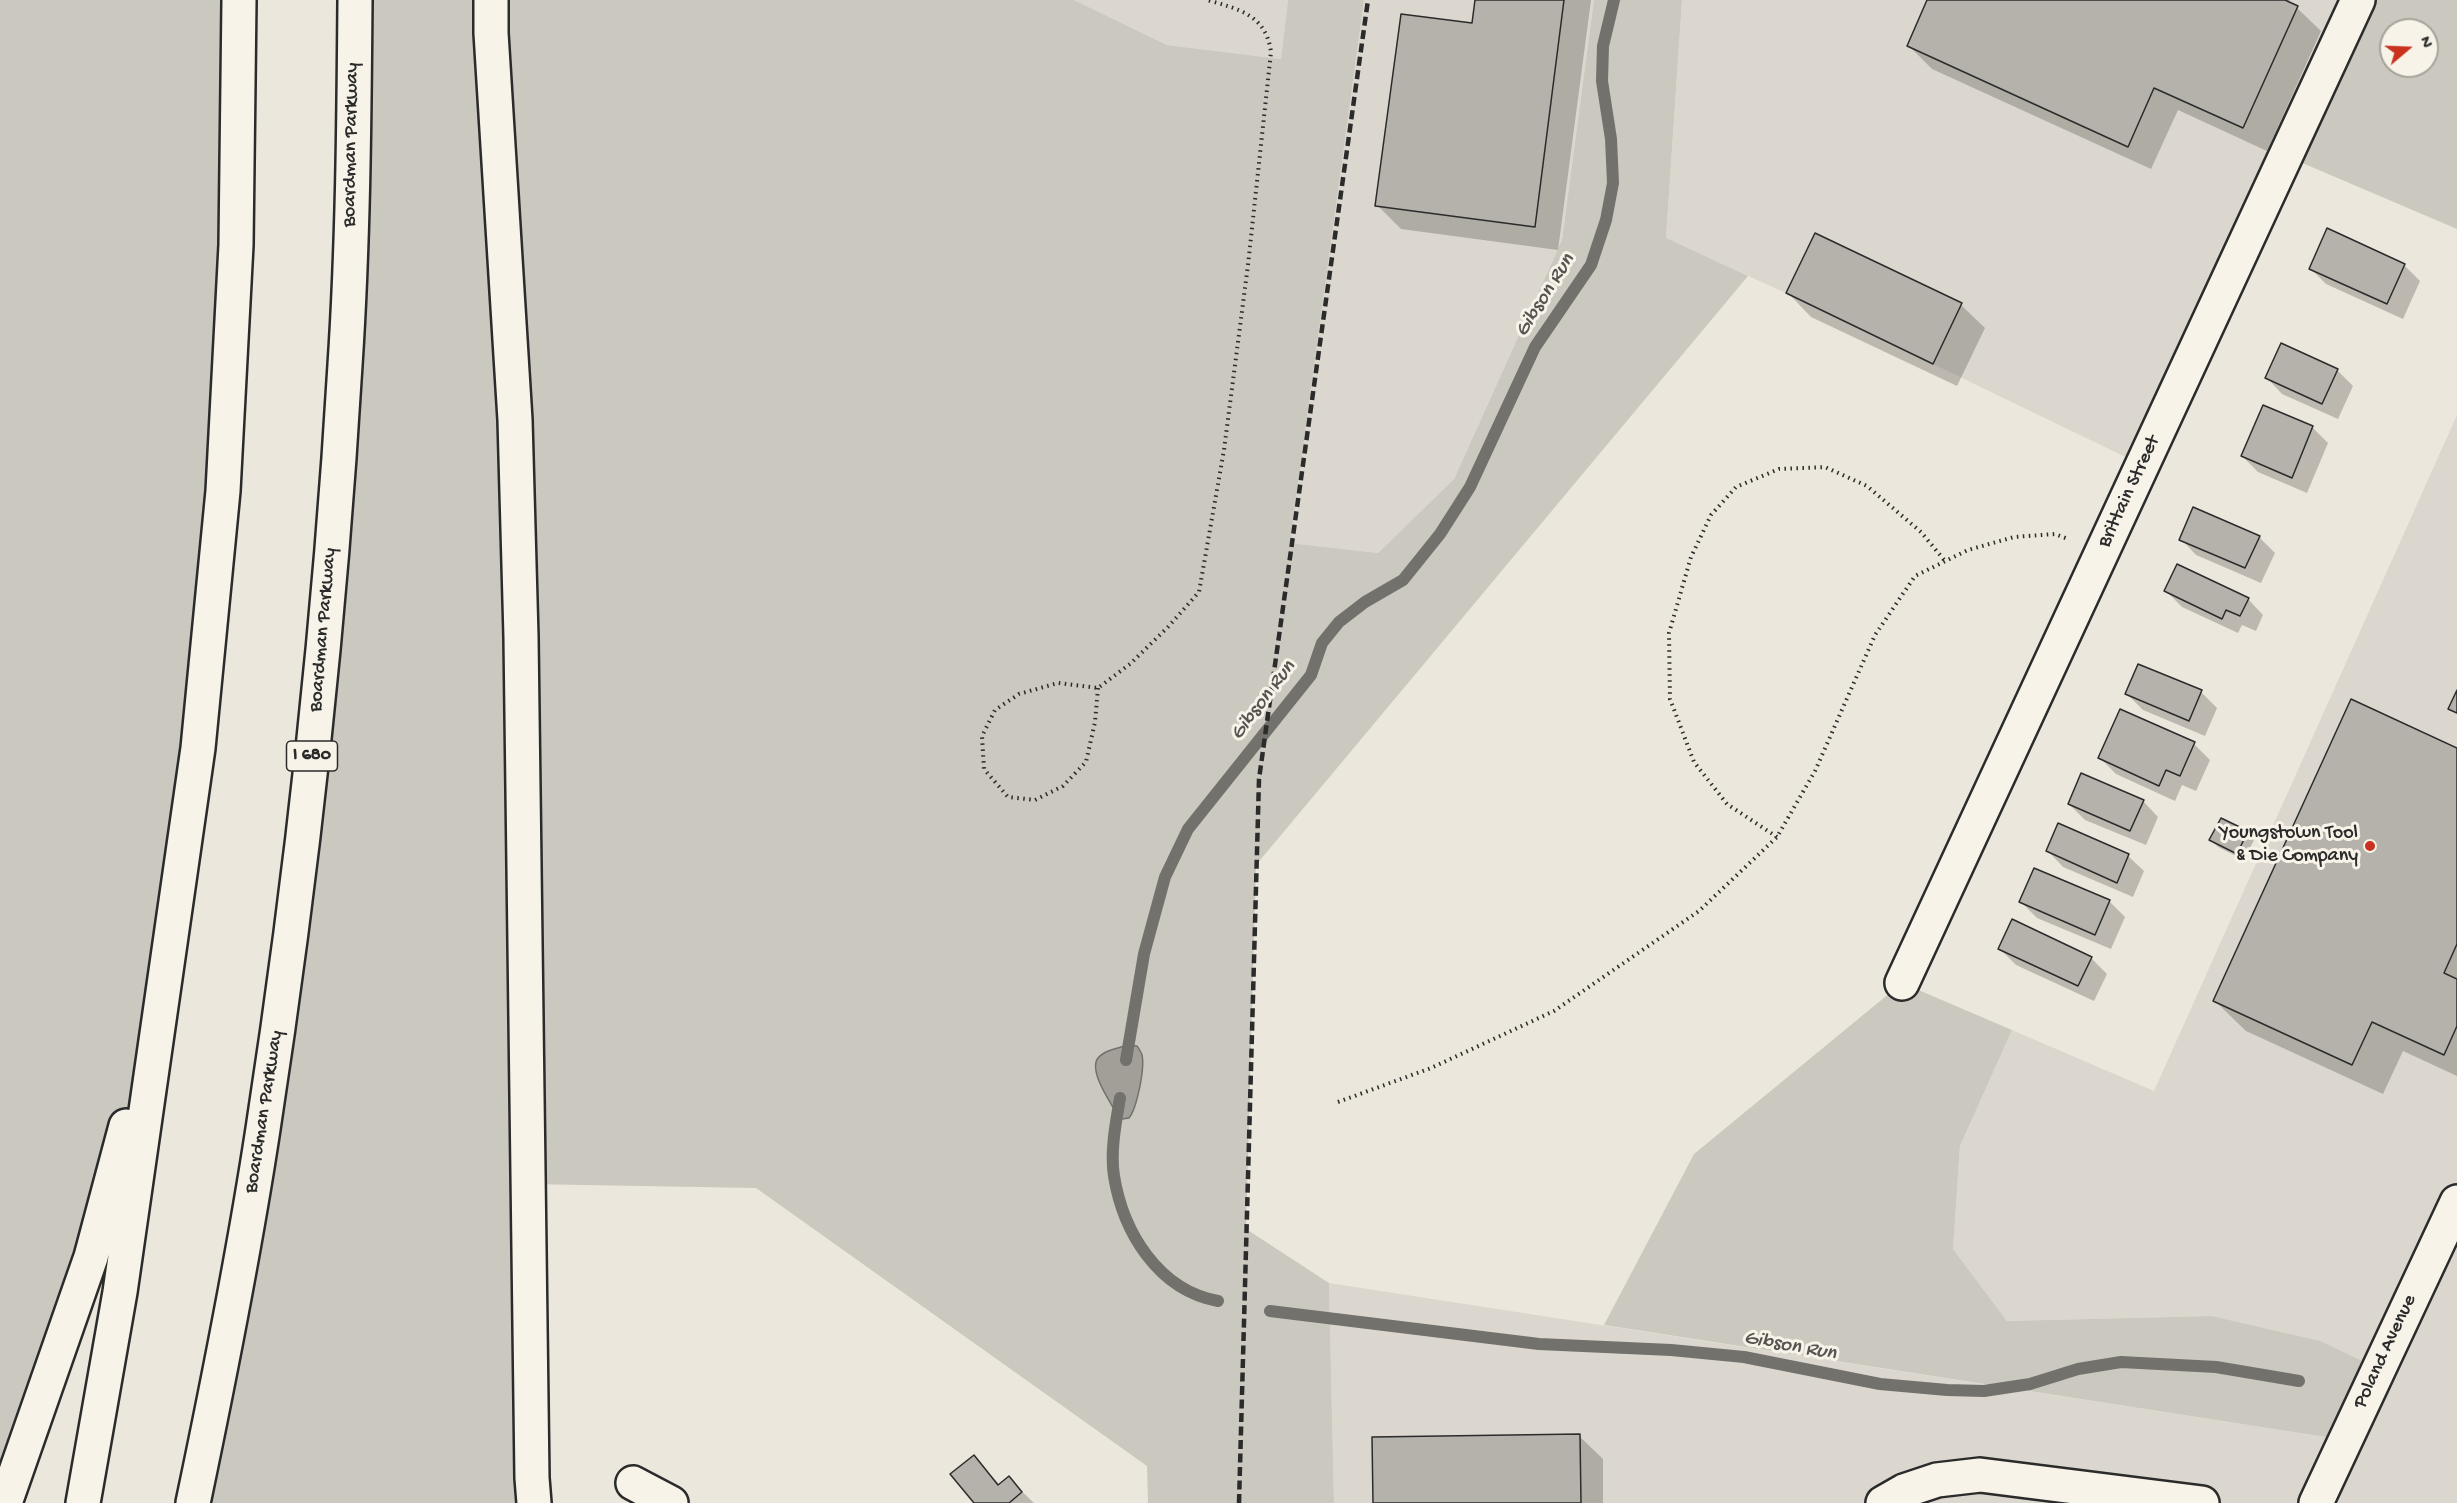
<!DOCTYPE html>
<html>
<head>
<meta charset="utf-8">
<style>
  body { margin:0 }
  #map { position:relative; width:2457px; height:1503px; overflow:hidden; background:#ebe7dd; font-family:"Gochi Hand",sans-serif }
  canvas { display:block }
  .north { position:absolute; left:2379px; top:18px; width:60px; height:60px; box-sizing:border-box; background:#f7f3e8; border:2px solid #a5a39c; border-radius:50%; rotate:71deg; font-size:16px; font-weight:700; line-height:24px; text-align:center; color:#2b2b2b }
  .north::after { content:''; display:block; margin:auto; width:21px; height:27px; background:#c8321e; clip-path:polygon(50% 0,100% 100%,50% 72%,0 100%) }
</style>
</head>
<body>
<div id="map">
<canvas width="2457" height="1503"></canvas>
<div class="north">N</div>
</div>
<script>
const context = document.querySelector('canvas').getContext('2d');
context.lineJoin = 'round';
function fillPath(path, color) { context.fillStyle = color; context.fill(path, 'evenodd'); }
function stroke(path, color, width, dash) { context.strokeStyle = color; context.lineWidth = width; context.lineCap = dash ? 'butt' : 'round'; context.setLineDash(dash || []); context.stroke(path); }
function label(font, color, halo, rows, align = 'center') {
  context.font = font + ' "Gochi Hand",sans-serif'; context.lineWidth = 6; context.setLineDash([]); context.textBaseline = 'middle'; context.strokeStyle = halo; context.fillStyle = color; for (const [text, x, y, turn = 0] of rows) {
    context.save(); context.translate(x, y); context.rotate((+turn || 0) * Math.PI / 180); context.textAlign = isNaN(turn) ? turn : align; if (halo) context.strokeText(text, 0, 0); context.fillText(text, 0, 0); context.restore();
  }
}
const built = new Path2D(`
  M1074,0h214l-7,59 -114,-14z
  M1364,0h230l-32,240 -108,239 -76,74 -88,-10z
  M1682,0h676l-216,465 -356,-172 -120,-54z
  M2457,415v1088h-1123l-5,-220 1016,157 -134,-124 -204,5 -54,-72 7,-103 52,-116 142,61z`);
const green = new Path2D(`
  M0,0h239l-3,245 -69,726 -76,286 -91,246z
  M355,0h719l93,45 114,14 7,-59h76l-74,543 88,10 76,-74 108,-239 32,-240h88l-16,238 82,38 -492,589 -10,364 83,54 5,220h-186l-1,-37 -391,-278 -228,-4 6,319h-345l102,-562z
  M2358,0h99v229l-171,-73zM2391,30h36v36h-36z
  M1902,983l110,47 -52,116 -7,103 54,72 204,-5 109,25 59,28 -34,71 -741,-115 90,-171z`);
const water = new Path2D(`
  M1128,1045l9,1c1,1 5,8 5,9 3,13 -5,53 -13,63l-7,1 -5,-5c-6,-11 -29,-43 -19,-56 7,-8 20,-10 30,-13z`);
const shadow = new Path2D(`
  M1477,0h114l-33,250 -157,-21 -24,-24 97,-180z
  M1929,0h361l-2,3 9,5 24,23 -54,120 -89,-41 -27,59 -219,-100 -24,-24z
  M1816,235l145,70 24,23 -28,58 -146,-69 -23,-24z
  M2404,265l16,16 -17,38 -77,-35 -16,-16z
  M2337,370l16,16 -15,33 -56,-25 -15,-16z
  M2312,427l16,16 -21,50 -49,-21 -16,-16z
  M2259,537l16,16 -14,30 -65,-28 -15,-16z
  M2166,591l82,8 15,16 -7,16 -14,-6 -4,8 -56,-26z
  M2201,692l16,16 -12,28 -62,-26 -16,-16z
  M2194,744l16,16 -14,31 -14,-6 -7,16 -59,-27 -16,-16z
  M2457,750v326l-54,-25 -20,43 -137,-63 -31,-30z
  M2143,801l15,16 -12,28 -61,-25 -16,-16z
  M2247,833l7,7 -10,20 -26,-13 -7,-7z
  M2048,851l80,5 16,15 -11,26 -70,-30z
  M2109,901l16,16 -14,32 -74,-31 -16,-16z
  M2000,949l91,9 16,16 -13,27 -78,-36z
  M1579,1436l24,23v44h-229z
  M974,1457l26,28 8,-7 26,25h-58z`);
const stream = new Path2D(`
  M1126,1060l18,-106 21,-77 23,-48 123,-154 11,-32 17,-21 26,-20 38,-22 37,-46 30,-47 65,-140 56,-82 15,-45 7,-37 -2,-44 -9,-58 1,-35 11,-46
  M1120,1098c-4,24 -10,53 -6,78 9,56 44,114 104,125
  M1270,1311l269,33 132,6 73,7 136,27 67,6 37,1 46,-7 48,-15 43,-7 95,5 83,14`);
const building = new Path2D(`
  M1475,0h89l-29,227 -160,-21 26,-192 71,9z
  M1927,0h358l13,6 -55,122 -89,-40 -26,59 -221,-101z
  M2327,228l78,36 -18,40 -78,-35z
  M1815,233l147,70 -29,61 -147,-71z
  M2281,343l57,26 -16,35 -57,-26z
  M2263,405l50,21 -21,52 -51,-22z
  M2193,507l67,29 -15,32 -66,-28z
  M2177,564l72,34 -9,18 -14,-6 -4,9 -58,-28z
  M2138,664l64,26 -13,31 -64,-27z
  M2457,690v23l-9,-4z
  M2351,699l106,49v196l-13,29 13,6v47l-13,29 -72,-33 -20,43 -139,-64z
  M2120,709l75,33 -15,34 -14,-6 -7,16 -61,-28z
  M2081,773l63,27 -14,31 -62,-27z
  M2221,818l27,13 -11,23 -28,-14z
  M2058,823l71,31 -12,29 -71,-32z
  M2034,868l76,32 -15,35 -76,-33z
  M2012,919l80,38 -14,29 -80,-37z
  M1580,1434l1,69h-208l-1,-66z
  M974,1455l24,30 11,-9 13,16 -13,11h-35l-24,-29z`);
const path = new Path2D(`
  M1098,688l-3,34 -9,40 -23,24 -28,14 -27,-3 -24,-28 -2,-33 13,-26 24,-16 39,-11 40,5 32,-24 38,-37 31,-35 25,-142 24,-185 23,-213c-5,-37 -32,-43 -64,-52
  M1777,837l-50,-33 -33,-42 -24,-63 -1,-66 22,-76 20,-42 25,-28 43,-18 46,-2 42,19 54,46 24,29
  M1338,1102l93,-34 123,-57 145,-100 78,-74 38,-66 60,-136 40,-59 53,-26 46,-13 41,-3 13,5`);
const minor = new Path2D(`
  M1902,983l456,-983
  M633,1483l38,20
  M1883,1503l21,-12 33,-11 43,-5 222,28`);
const major = new Path2D(`
  M2316,1503l141,-301`);
const highway = new Path2D(`
  M491,0v33l24,387 6,217 11,841 2,25
  M5,1503l86,-246 35,-131
  M83,1503l37,-211 78,-544 25,-257 13,-246 3,-245
  M193,1503c26,-124 51,-249 70,-374 39,-253 67,-508 82,-764 8,-121 9,-243 10,-365`);
const rail = new Path2D(`
  M1239,1503l20,-724 109,-779`);
const markers = [
  [2370,846,6,"#c8321e"]
];
const shields = [
  [312,756,51]
];
const shieldNames = [
  ["I 680",312,756]
];
const streetNames = [
  ["Boardman Parkway",352,145,-89],
  ["Brittain Street",2130,492,-65],
  ["Boardman Parkway",324,630,-85],
  ["Boardman Parkway",265,1112,-81],
  ["Poland Avenue",2386,1352,-65]
];
const poiNames = [
  ["Youngstown Tool",2358,834],
  ["& Die Company",2358,857]
];
const waterNames = [
  ["Gibson Run",1546,296,-58],
  ["Gibson Run",1264,701,-53],
  ["Gibson Run",1790,1347,10]
];
fillPath(built, '#dbd7ce');
fillPath(green, '#cbc8bf');
fillPath(water, '#a29f98');
stroke(water, '#72716c', 1.5);
fillPath(shadow, '#0003');
stroke(stream, '#72716c', 12);
fillPath(building, '#b5b2ab');
stroke(building, '#2b2b2b', 1.5);
stroke(minor, '#2b2b2b', 38);
stroke(major, '#2b2b2b', 38);
stroke(highway, '#2b2b2b', 38);
stroke(path, '#2b2b2b', 4, [1.5, 4.5]);
stroke(minor, '#f7f3e8', 33);
stroke(major, '#f7f3e8', 33);
stroke(highway, '#f7f3e8', 33);
stroke(rail, '#2b2b2b', 4.5, [9, 4.5]);
for (const [x, y, r, color] of markers) { const dot = new Path2D(); dot.arc(x, y, r, 0, 2 * Math.PI); context.fillStyle = color; context.fill(dot); stroke(dot, '#f7f3e8', 2); }
for (const [x, y, w] of shields) { const box = new Path2D(); box.roundRect(x - w / 2, y - 15, w, 30, 4.5); context.fillStyle = '#f7f3e8'; context.fill(box); stroke(box, '#2b2b2b', 1.5); }
label('bold 18px', '#2b2b2b', null, shieldNames);
label('20px', '#2b2b2b', '#f7f3e8', streetNames);
label('20px', '#2b2b2b', '#f7f3e8', poiNames, 'right');
label('italic 21px', '#555451', '#f7f3e8', waterNames);
</script>
</body>
</html>
